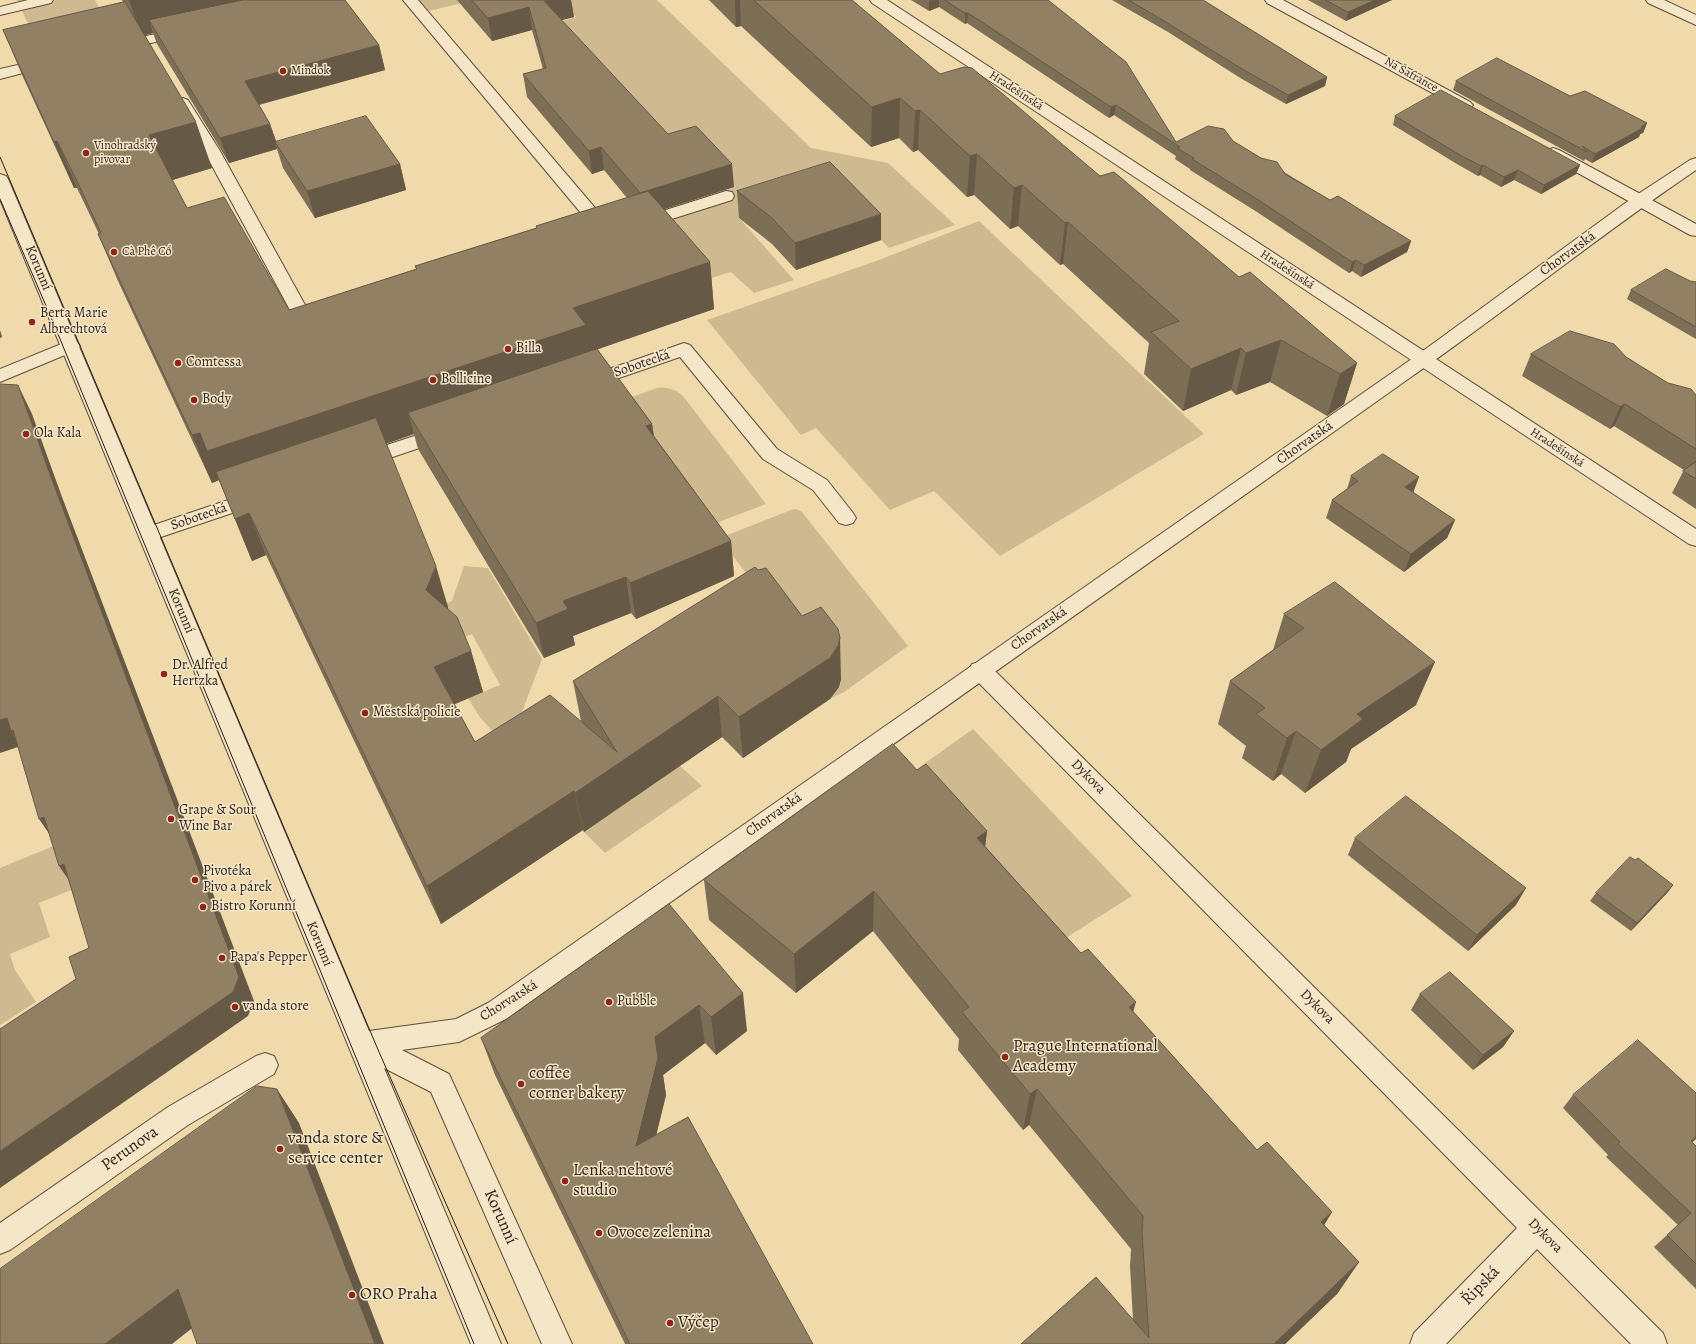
<!DOCTYPE html>
<html>
<head>
<meta charset="utf-8">
<style>
  body { margin:0 }
  canvas { display:block; background:#f0d9aa }
</style>
</head>
<body>
<canvas width="1696" height="1344"></canvas>
<script>
const context = document.querySelector('canvas').getContext('2d');
context.lineJoin = 'round';
function fillPath(path, color) { context.fillStyle = color; context.fill(path, 'evenodd'); }
function stroke(path, color, width, dash) { context.strokeStyle = color; context.lineWidth = width; context.lineCap = dash ? 'butt' : 'round'; context.setLineDash(dash || []); context.stroke(path); }
function label(font, color, halo, rows, align = 'center') {
  context.font = font + ' Alegreya,serif'; context.lineWidth = 3; context.setLineDash([]); context.textBaseline = 'middle'; context.strokeStyle = halo; context.fillStyle = color; for (const [text, x, y, turn = 0] of rows) {
    context.save(); context.translate(x, y); context.rotate((+turn || 0) * Math.PI / 180); context.textAlign = isNaN(turn) ? turn : align; if (halo) context.strokeText(text, 0, 0); context.fillText(text, 0, 0); context.restore();
  }
}
const green = new Path2D(`
  M17,0h78l15,27 -72,18z
  M410,0h64l-53,13z
  M560,0h97l154,148 77,15 67,62 -66,23 -59,-60 -91,30 55,62 -40,13 -23,-21 -23,7 -59,-62 86,-30 -40,-42 -40,-4 -92,-120 13,-4z
  M979,221l225,213 -204,122 -66,-65 -44,19 -74,-82 -15,7 -94,-115 172,-60z
  M657,388c11,-1 18,1 26,8l83,108 -55,21 -90,-124z
  M796,509l6,3 106,134 -64,46 -14,7 10,-13 1,-7 -94,-104 -27,-37 71,-28z
  M464,566l24,2 54,91 -34,90 -29,-33 -11,-18 32,-13 -28,-51 -21,9 -14,-36 15,-6z
  M973,729l159,167 -82,52 -164,-157z
  M680,766l22,20 -97,67 -21,-21z
  M61,843l15,45 -37,15 11,34 -40,17 5,16 21,32 -36,23v-157z`);
const service = new Path2D(`
  M28,0h25l-2,3 -51,12v-8z
  M403,0h15l195,229 2,4 -2,4 -6,1 -6,-1z
  M184,28l5,1 2,3 -2,3 -71,15 -5,-1 -2,-3 2,-3z
  M49,58l5,1 2,3 -2,3 -54,14v-10z
  M183,98l5,2 32,51 95,172 -3,4 -6,2 -6,-2 -3,-4 -93,-172 -29,-48 3,-3z
  M726,191l6,1 2,4 -2,4 -92,29 -6,-1 -2,-4 2,-4z`);
const minor = new Path2D(`
  M870,0h17l809,529v17l-7,-2 -817,-541z
  M1265,0h18l187,102 3,3 -3,3 -5,2 -5,-2 -193,-105z
  M1553,148l6,2 137,74v12l-6,-1 -143,-79 -2,-3 2,-3z
  M71,340l6,2 3,4 -3,4 -77,32v-13z
  M684,343l6,2 87,104 50,31 26,33 3,5 -3,5 -7,2 -7,-2 -26,-33 -50,-31 -83,-102 -93,32 -7,-2 -2,-4 2,-4z
  M445,426l7,1 3,5 -3,5 -92,31 -7,-2 -3,-5 3,-5z
  M258,490l7,2 3,5 -3,5 -116,39 -7,-2 -3,-5 3,-5z
  M980,662l8,2 675,669 4,11h-36l-94,-95 -91,95h-36l4,-11 103,-105 -545,-552 -3,-6 3,-6z
  M265,1053l9,3 4,9 -4,9 -86,51 -178,125 -10,4v-31l168,-116 88,-51z`);
const tertiary = new Path2D(`
  M1646,0h18l32,15v10l-48,-22z
  M1696,158v12c-97,66 -189,140 -285,207 -302,214 -604,428 -905,642l-47,23 -57,8 47,24 123,270h-30l-111,-252 -47,-24 117,276h-30l-471,-1145v-25l6,2 2,3 361,852 87,-12 32,-16 928,-647 219,-160 55,-36z`);
const tram = new Path2D(`
  M0,157l379,895 129,292
  M0,199l53,123 421,1022`);
const wall = new Path2D(`
  M122,0h223l34,45 6,25 -126,35 11,19 6,17 124,23 6,26 -91,28 -32,-50 -6,-19 -48,14 -72,-119 -4,-11 -8,2 67,133 -40,12 15,28 102,102 127,-41 -1,-3 121,-38v-2l91,-28 -23,-28 -12,4 -65,-77 -4,-23 20,-5 -11,-39 -40,11 -35,-41h114l3,17 -13,3 107,114 66,53 -70,22 46,53 4,47 -117,40 55,75 2,12 77,105 3,35 -98,43 -5,-6 -58,23 2,9 -31,13 -126,-209 -4,-15 -28,10 62,163v1l23,43 12,41 -29,12 21,38 108,-19 -2,-2 -8,-40 268,-2 -2,8 -9,12 -87,59 -21,-21 -138,95 -1,-2 -142,94 -175,-369 -14,6 -33,-81 -7,3 -94,-202 -20,-47h1l-22,-46h-3l-52,-113 -19,-45 120,-28z
  M709,0h143l88,74 160,102 257,187 -13,41 -17,12 -57,-34 -34,13 -5,-5 -48,21 -39,-37 5,-31 -86,-79 -3,1 -42,-39 -8,3 -36,-34 -7,2 -49,-47 -5,2 -14,-14 -28,9 -130,-121 -5,1z
  M911,0h137l128,142 57,-1 97,59 81,41 -4,11 -46,25 -9,-6 -3,2 -92,-61 -67,-42v-1l-15,-10 1,-3 -62,-41 -5,3 -142,-95 -2,1 -26,-17 -10,4z
  M1112,0h91l124,77 -2,9 -39,18 -44,-25 -74,-47z
  M1308,0h84l-46,21z
  M1456,81l114,15 77,27 -4,10 -3,1 -1,3 -47,26 -7,-4 -1,2 -131,-71z
  M1395,116l185,49 -4,9 -35,20 -27,-14 -13,7 -21,-12 -2,1 -21,-12 -64,-39z
  M737,191l144,49 -85,30 -24,-26 -33,-26z
  M1690,281l6,1v57l-69,-40 4,-9z
  M1531,354l95,3 42,26 28,12v114l-24,-16 12,-23 -70,-44 -4,3 -88,-53z
  M1351,476l62,17 42,27 -8,18 -43,34 -78,-54 6,-18 15,-11z
  M1284,614l132,91 -65,44 -5,13 -41,31 -24,-19 -8,7 -31,-23 4,-12 -28,-22 12,-43 43,-31z
  M917,770l70,61 -2,15 272,304 75,62 -8,13 35,37 -22,32 -52,50h-264l112,-24 -3,-54 1,-17 -102,-124 -6,5 -65,-80 1,-11 -86,-108 -77,62 -87,-73 -5,-40z
  M1355,838l161,67 -48,46 -120,-96z
  M1673,885l-6,8 -36,38 -41,-30 6,-8z
  M669,904l78,127 -31,24 -11,-12 -42,32 3,20 -10,40 157,209h-188l-130,-269 -14,-37z
  M1420,994l94,37 -11,16 -30,23 -62,-60z
  M1573,1095l119,47 4,4v143l-42,-42 24,-22 -72,-68 2,-2 -45,-47z`);
const shadedWall = new Path2D(`
  M129,0h181l-161,20 4,13 -12,3z
  M548,0h23l3,17 -27,7 -3,-23z
  M735,0h5l1,26 -5,1z
  M931,0h8v7l-10,4v-10z
  M1375,0h17l-46,21 2,-9z
  M529,7l3,23 -40,11 -4,-23z
  M965,13h3l-1,10 -2,1z
  M379,45l6,25 -132,36 -8,-25z
  M1327,77l-2,9 -39,18 2,-9z
  M900,98l-1,40 -28,9 1,-40z
  M1116,105l-2,10 -5,3 2,-11z
  M920,110l-2,40 -5,2 2,-41z
  M196,122l16,46 -46,14 -17,-47z
  M1647,123l-4,10 -3,1 -1,3 -47,26 3,-9z
  M270,124l7,20 -2,-2 2,7 -48,14 -9,-25z
  M57,141l20,47h-3l-20,-46z
  M601,147l3,23 -12,4 -3,-23z
  M977,154l-3,41 -7,2 3,-41z
  M400,164l6,26 -91,28 -8,-27z
  M732,164l2,23 -91,29 -3,-23z
  M1483,165l-3,10 -2,1 3,-10z
  M1580,165l-4,9 -35,20 3,-9z
  M1518,170l-4,10 -13,7 3,-10z
  M1022,185l-4,41 -8,3 4,-41z
  M881,214v26l-85,30 -1,-27z
  M1068,222l-5,42 -3,1 5,-42z
  M1411,241l-4,11 -46,25 3,-12z
  M1356,260l-4,11 -3,2 3,-11z
  M710,262l4,47 -124,43 -182,61 6,21 -187,64 -8,-18 -7,3 -20,-48z
  M0,330l2,7 -2,1z
  M1281,340l-11,42 -34,13 10,-42z
  M1241,348l-10,42 -48,21 8,-42z
  M1357,363l-13,41 -17,12 13,-42z
  M18,385l14,29 30,83 192,504 -6,15 -248,172v-37l233,-159z
  M1625,404l-11,22 -4,3 10,-22z
  M652,424l5,36 -11,-34z
  M1419,477l-7,19 -7,-9z
  M249,513l17,42 -14,6 -17,-42z
  M1455,520l-8,18 -43,34 7,-18z
  M731,541l3,35 -98,43 -6,-36z
  M436,566l12,41 -9,25 -13,-42z
  M626,577l5,36 -58,23 2,9 -31,13 -8,-35 27,-22z
  M840,638l1,41 -2,8 -9,12 -87,59 -4,-41z
  M471,651l12,41 -37,16 -12,-41z
  M1435,662l-19,43 -65,44 -5,13 -41,31 16,-43 36,-36z
  M718,696l4,41 -138,95 -9,-39z
  M7,718l14,28 -21,7v-33z
  M1296,731l-15,43 -8,7 14,-43z
  M574,791l9,39 -142,94 -14,-38z
  M44,817l13,28 -18,-26z
  M987,831l-5,41 -5,-34z
  M64,864l13,28 -18,-26z
  M1673,885l-6,8 -36,38 6,-8z
  M1526,888l-10,17 -48,46 9,-16z
  M874,891l-1,40 -77,62 -2,-39z
  M743,993l4,38 -31,24 -5,-38z
  M1136,1002l-11,39 4,-34z
  M699,1005l6,38 -42,32 3,20 -21,86 -9,-35 19,-109z
  M1514,1031l-11,16 -30,23 10,-15z
  M277,1089l22,34 85,221h-9z
  M1037,1089l-8,36 -6,5 7,-36z
  M1696,1137v2l-18,16 13,-14z
  M1332,1212l-20,33 9,-23z
  M1359,1262l-22,32 -52,50h-11z
  M178,1289l27,29 -33,26h-67z`);
const building = new Path2D(`
  M243,0h102l34,45 -134,36 25,43 -50,14 -71,-118z
  M472,0h76l-4,1 124,133 28,-8 36,38 -92,29 -39,-46 -12,4 -66,-77 23,-6 -17,-61 -41,11z
  M754,0h98l88,74 24,-7 8,1 128,108 14,-4 125,105 11,-5 107,91 -17,11 -59,-34 -35,13 -5,-5 -50,21 -40,-37 28,-11 -111,-99 -3,1 -43,-38 -8,3 -37,-34 -7,2 -50,-46 -5,1 -15,-13 -28,9z
  M945,0h103l78,62 50,80 32,-16 16,3 9,12 28,17 16,4 8,12 45,26 8,-4 73,45 -47,24 -8,-5 -4,2 -92,-61 -68,-42 2,-1 -17,-10 3,-1 -64,-42 -5,2 -143,-94h-3z
  M1129,0h74l124,77 -39,18 -44,-25 -75,-46z
  M1326,0h49l-27,12z
  M125,2l71,120 -47,13 38,73 37,-11 65,113 128,-41 -2,-3 122,-38 -1,-2 112,-35 62,71 -137,46 13,17 -379,126 -7,-18 -8,2 -94,-201 3,-1 -23,-50 -21,-42 -3,1 -51,-112z
  M1497,58l73,38 15,-5 62,32 -6,4 2,1 -48,26 -13,-8 5,6 -131,-71z
  M1441,90l139,75 -36,20 -26,-15 -14,7 -21,-12 -2,1 -21,-11 -65,-39z
  M366,116l34,48 -93,27 -32,-49z
  M830,162l51,52 -86,29 -24,-26 -34,-26z
  M1666,269l24,12 6,1v45l-65,-37z
  M1570,331l44,13 12,13 42,26 23,6 5,6v54l-71,-45 -5,3 -89,-53z
  M597,349l55,75 -6,2 85,115 -101,42 -4,-6 -63,24 5,8 -32,14 -128,-210z
  M0,384l18,1 30,84 191,508 -6,15 -233,159v-122l76,-50 -7,-22 20,-9 -25,-84 -5,2 -15,-49 -5,2 -26,-89 -2,1 -4,-13 -7,2z
  M376,418l60,148 -10,24 31,27 14,34 -37,16 41,75 75,-47 67,57 -44,-71 182,-114 3,3 8,-2 36,48 19,-9 17,22 2,9 -2,8 -8,12 -91,59 -21,-21 -143,97 -1,-2 -147,95 -178,-373 -14,6 -19,-47z
  M1383,454l36,23 -14,10 50,33 -44,34 -79,-54 26,-19 -7,-5z
  M1696,462v17l-13,-8z
  M1335,582l100,80 -78,52 6,5 -42,31 -25,-19 -9,7 -31,-24 9,-6 -35,-27 74,-53 -20,-14z
  M893,744l24,26 9,-6 61,67 -10,7 104,115 7,-4 48,53 -7,5 128,143 10,-8 65,70 -11,10 38,40 -85,82h-253l75,-67 53,61 -7,-105 1,-17 -106,-127 -7,5 -68,-82 7,-5 -95,-116 -80,63 -90,-74z
  M1406,796l120,92 -49,47 -122,-97z
  M1630,857l5,3 3,-2 35,27 -36,38 -41,-30z
  M669,904l74,89 -32,24 -12,-12 -44,32 3,21 -22,88 52,-29 125,227h-183l-149,-306z
  M1450,972l64,59 -31,24 -63,-61z
  M1638,1040l58,53v44l-5,4 5,5v118l-29,-29 24,-22 -73,-69 2,-2 -47,-47z
  M257,1086l20,3 98,255h-178l-19,-55 -73,55h-105v-75z`);
const markers = [
  [283,71,4,"#8f2418"],
  [86,153,4,"#8f2418"],
  [114,252,4,"#8f2418"],
  [32,322,4,"#8f2418"],
  [508,349,4,"#8f2418"],
  [178,363,4,"#8f2418"],
  [433,380,4,"#8f2418"],
  [194,400,4,"#8f2418"],
  [26,434,4,"#8f2418"],
  [164,674,4,"#8f2418"],
  [365,713,4,"#8f2418"],
  [171,819,4,"#8f2418"],
  [195,880,4,"#8f2418"],
  [203,907,4,"#8f2418"],
  [222,958,4,"#8f2418"],
  [609,1002,4,"#8f2418"],
  [235,1007,4,"#8f2418"],
  [1005,1057,4,"#8f2418"],
  [521,1084,4,"#8f2418"],
  [280,1149,4,"#8f2418"],
  [565,1181,4,"#8f2418"],
  [599,1233,4,"#8f2418"],
  [352,1295,4,"#8f2418"],
  [670,1323,4,"#8f2418"]
];
const farPoinames = [
  ["Mindok",291,71],
  ["Vinohradský",94,146],
  ["pivovar",94,160],
  ["Cà Phê Cổ",122,252]
];
const farStreetnames = [
  ["Na Šafránce",1411,75,29],
  ["Hradešínská",1016,91,33],
  ["Hradešínská",1287,270,33],
  ["Hradešínská",1557,448,33]
];
const streetNames = [
  ["Chorvatská",1568,254,-36],
  ["Korunní",38,268,67],
  ["Sobotecká",642,364,-19],
  ["Chorvatská",1305,443,-35],
  ["Sobotecká",199,517,-19],
  ["Korunní",181,611,67],
  ["Chorvatská",1039,629,-35],
  ["Dykova",1088,777,45],
  ["Chorvatská",774,815,-35],
  ["Korunní",319,944,67],
  ["Chorvatská",509,1001,-32],
  ["Dykova",1317,1007,45],
  ["Dykova",1545,1236,45]
];
const poiNames = [
  ["Berta Marie",40,314],
  ["Albrechtová",40,330],
  ["Billa",516,349],
  ["Comtessa",186,363],
  ["Bollicine",441,380],
  ["Body",202,400],
  ["Ola Kala",34,434],
  ["Dr. Alfred",172,666],
  ["Hertzka",172,682],
  ["Městská policie",373,713],
  ["Grape & Sour",179,811],
  ["Wine Bar",179,827],
  ["Pivotéka",203,872],
  ["Pivo a párek",203,888],
  ["Bistro Korunní",211,907],
  ["Papa's Pepper",230,958],
  ["Pubble",617,1002],
  ["vanda store",243,1007]
];
const nearPoinames = [
  ["Prague International",1013,1047],
  ["Academy",1013,1067],
  ["coffee",529,1074],
  ["corner bakery",529,1094],
  ["vanda store &",288,1139],
  ["service center",288,1159],
  ["Lenka nehtové",573,1171],
  ["studio",573,1191],
  ["Ovoce zelenina",607,1233],
  ["ORO Praha",360,1295],
  ["Výčep",678,1323]
];
const nearStreetnames = [
  ["Perunova",130,1149,-35],
  ["Korunní",500,1217,66],
  ["Řipská",1481,1286,-46]
];
fillPath(green, '#ceb991');
stroke(service, '#5c4e3d', 2);
stroke(minor, '#5c4e3d', 2);
stroke(tertiary, '#5c4e3d', 2);
fillPath(service, '#f5e6c8');
fillPath(minor, '#f5e6c8');
fillPath(tertiary, '#f5e6c8');
stroke(tram, '#2a1f19', 1);
fillPath(wall, '#7d6e56');
fillPath(shadedWall, '#665a46');
fillPath(building, '#918064');
stroke(building, '#665a46', 1);
for (const [x, y, r, color] of markers) { const dot = new Path2D(); dot.arc(x, y, r, 0, 2 * Math.PI); context.fillStyle = color; context.fill(dot); stroke(dot, '#f5e6c8', 1.5); }
label('12px', '#2a1f19', '#f5e6c8', farPoinames, 'left');
label('12px', '#2a1f19', '#f5e6c8', farStreetnames);
label('14px', '#2a1f19', '#f5e6c8', streetNames);
label('14px', '#2a1f19', '#f5e6c8', poiNames, 'left');
label('17px', '#2a1f19', '#f5e6c8', nearPoinames, 'left');
label('17px', '#2a1f19', '#f5e6c8', nearStreetnames);
</script>
</body>
</html>
